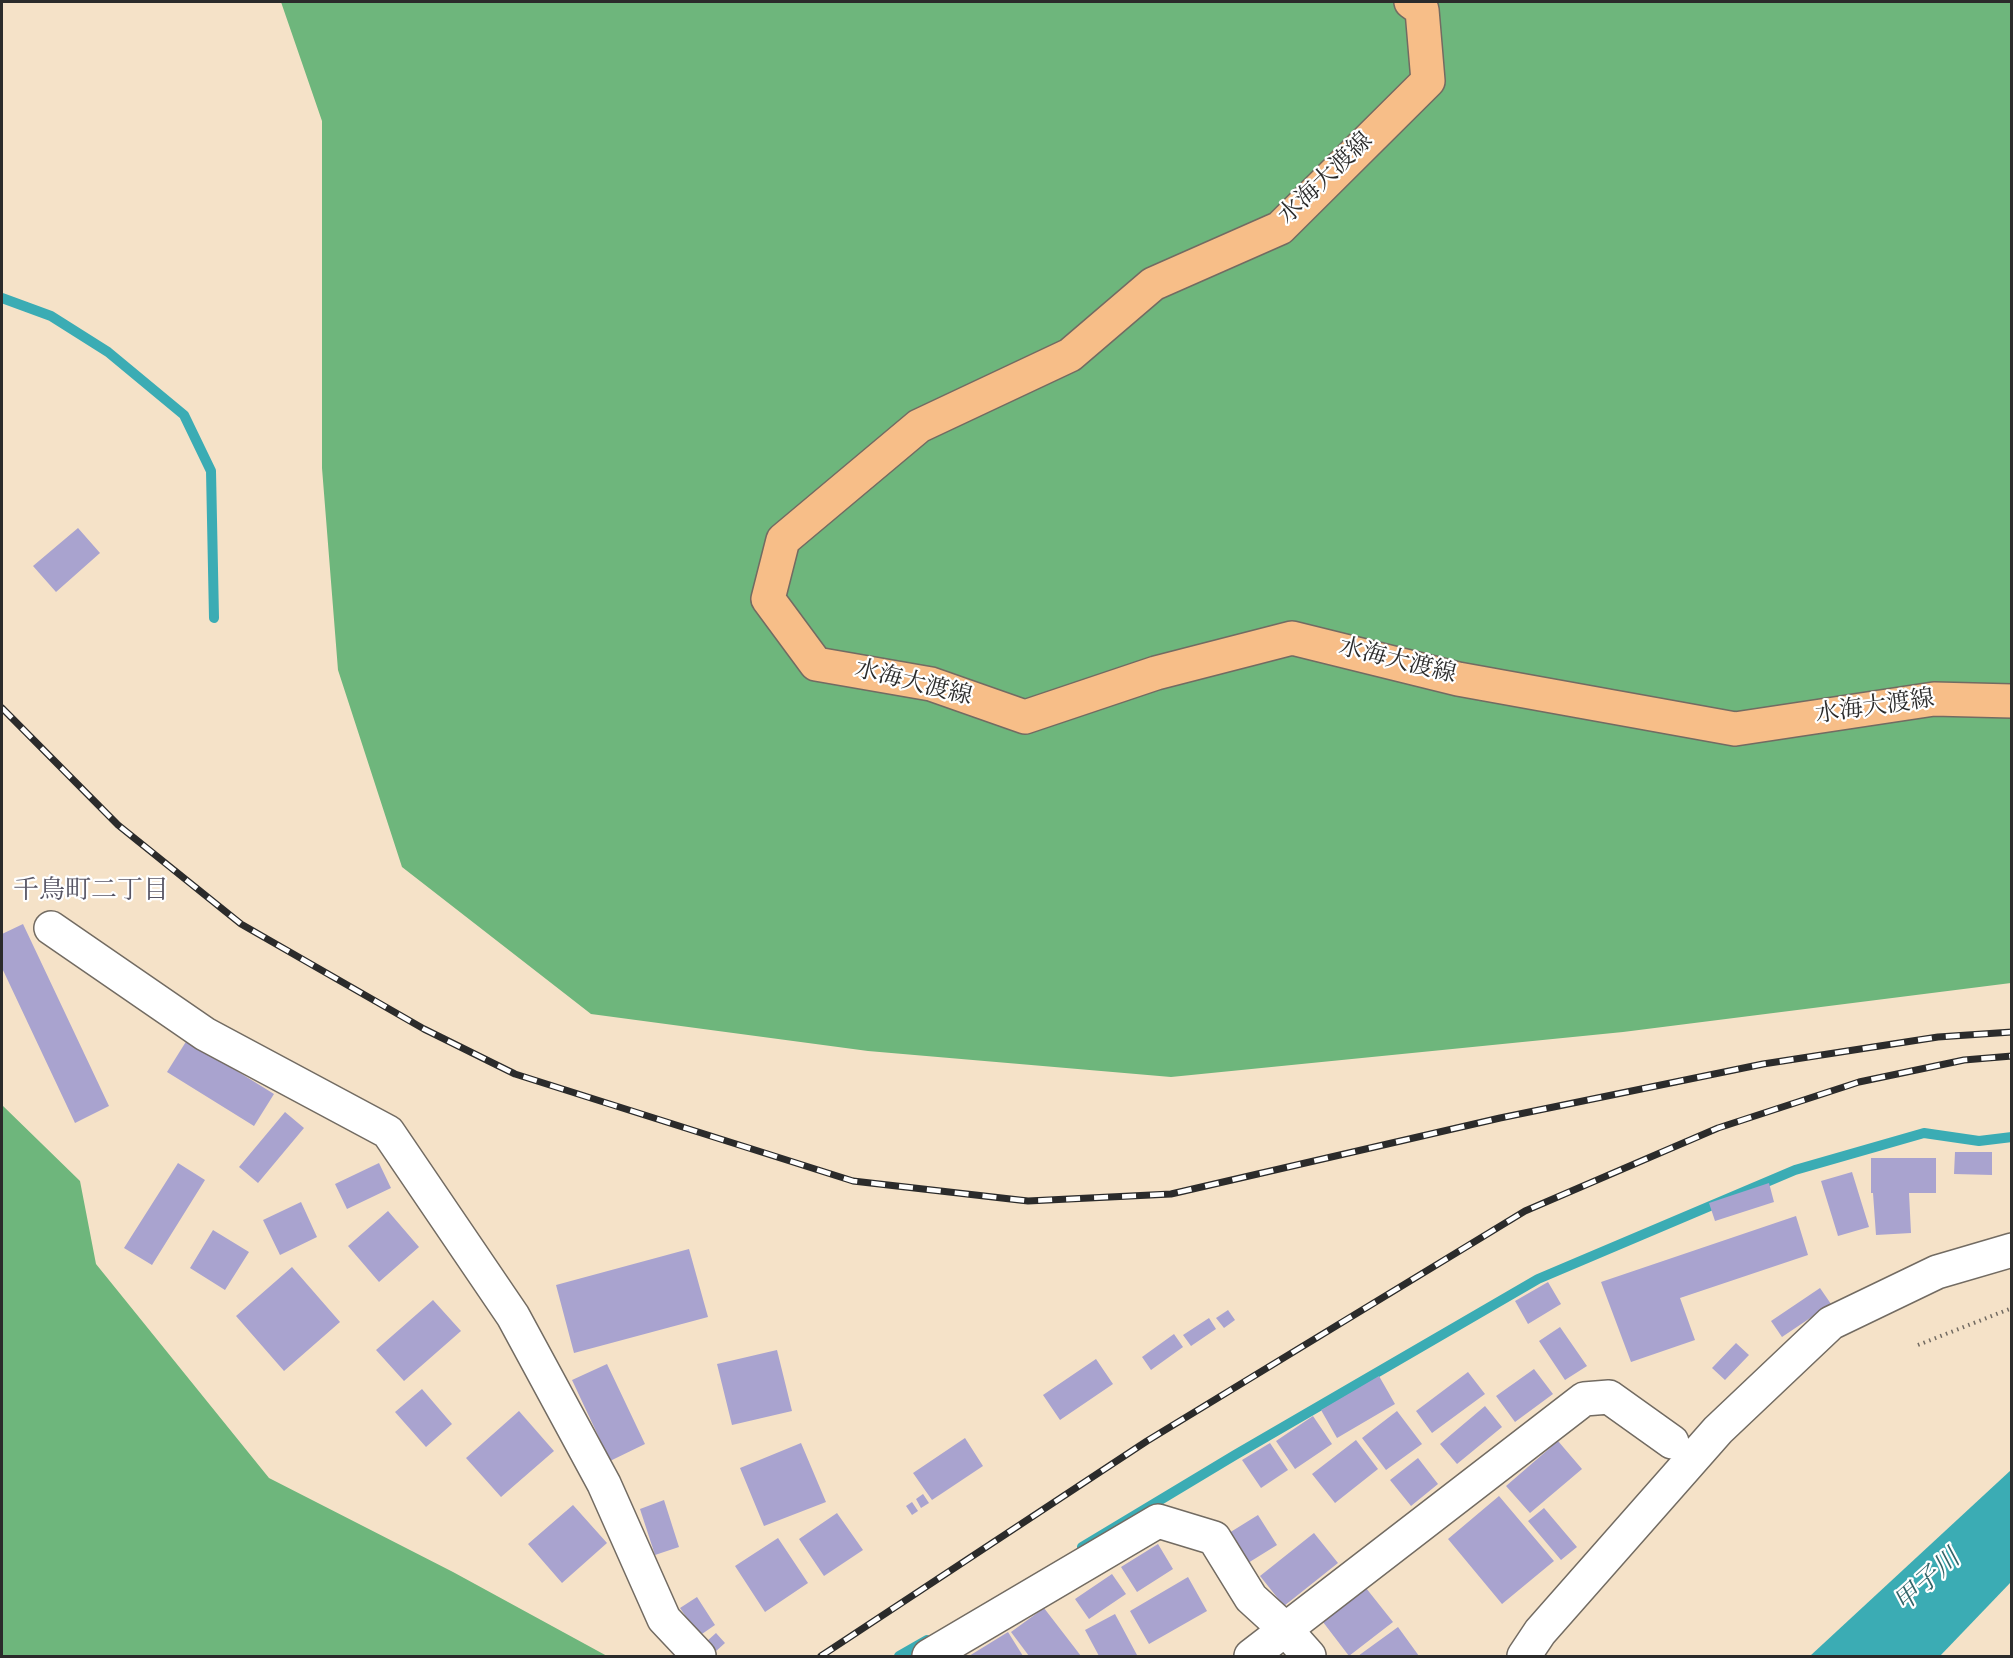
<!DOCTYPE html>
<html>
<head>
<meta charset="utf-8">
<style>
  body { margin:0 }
  #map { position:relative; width:2013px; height:1658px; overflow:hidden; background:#f5e2c8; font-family:Vollkorn,serif }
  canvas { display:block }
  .frame { position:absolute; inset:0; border:3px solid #2b2b2b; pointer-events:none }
</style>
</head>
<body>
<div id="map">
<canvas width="2013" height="1658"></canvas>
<div class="frame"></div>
</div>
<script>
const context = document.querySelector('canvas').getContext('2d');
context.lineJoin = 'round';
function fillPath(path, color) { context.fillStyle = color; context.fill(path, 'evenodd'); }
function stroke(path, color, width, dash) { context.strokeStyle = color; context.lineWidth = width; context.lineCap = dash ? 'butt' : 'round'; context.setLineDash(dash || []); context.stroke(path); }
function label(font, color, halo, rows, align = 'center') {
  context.font = font + ' Vollkorn,"Noto Serif JP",serif'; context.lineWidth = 4.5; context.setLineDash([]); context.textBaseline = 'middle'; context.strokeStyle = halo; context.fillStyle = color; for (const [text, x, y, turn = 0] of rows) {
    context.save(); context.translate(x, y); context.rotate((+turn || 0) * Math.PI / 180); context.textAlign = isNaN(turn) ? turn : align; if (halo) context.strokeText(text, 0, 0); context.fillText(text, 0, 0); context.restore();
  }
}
const forest = new Path2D(`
  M281,2h1730v981l-388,49 -452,45 -303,-26 -277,-37 -189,-147 -64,-197 -16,-202v-347z
  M2,1105l78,76 16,83 173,214 184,94 154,84h-605z`);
const water = new Path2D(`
  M2011,1470v112l-71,74h-130z`);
const stream = new Path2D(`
  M2,298l49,18 57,36 76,63 27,56 3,147
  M1082,1547l153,-92 303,-176 257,-109 129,-37 55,8 33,-4
  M899,1656l28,-16`);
const building = new Path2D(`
  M78,528l22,25 -44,39 -23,-26z
  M23,924l86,182 -34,17 -73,-155v-34z
  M187,1040l87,54 -20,32 -87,-54z
  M285,1112l19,16 -46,55 -19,-16z
  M1955,1152h37v23l-38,-1z
  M1871,1158h65v35h-27l2,40 -35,2 -3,-42h-2z
  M178,1163l27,17 -53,85 -28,-17z
  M379,1163l12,25 -44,21 -12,-25z
  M1852,1172l17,55 -31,9 -17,-55z
  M1769,1183l5,19 -59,19 -6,-18z
  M301,1202l16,35 -37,18 -17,-35z
  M388,1211l31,36 -40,35 -31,-36z
  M1796,1216l12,39 -128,43 15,42 -64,22 -30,-80z
  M213,1230l36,22 -24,38 -35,-22z
  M689,1249l19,68 -134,36 -18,-68z
  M292,1267l48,55 -56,49 -48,-55z
  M1548,1282l13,22 -33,20 -13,-23z
  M1820,1288l11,16 -49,33 -11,-16z
  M433,1300l28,31 -57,50 -28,-31z
  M1228,1310l7,10 -11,8 -8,-10z
  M1209,1318l7,11 -25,17 -8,-11z
  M1560,1327l27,39 -22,14 -26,-39z
  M1174,1334l9,13 -32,23 -9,-13z
  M1736,1343l13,12 -24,25 -13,-12z
  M777,1350l15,61 -60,14 -15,-61z
  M1096,1359l17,25 -53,36 -17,-25z
  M607,1364l38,80 -35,17 -38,-81z
  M1534,1369l19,25 -38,28 -19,-26z
  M1468,1372l17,22 -53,39 -16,-22z
  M1379,1376l16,28 -58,34 -16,-28z
  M422,1389l30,35 -26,23 -31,-35z
  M1485,1406l17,21 -45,37 -17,-20z
  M519,1411l35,40 -53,46 -35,-39z
  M1397,1411l25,33 -36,26 -24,-32z
  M1313,1416l19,28 -37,25 -19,-28z
  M965,1438l18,28 -51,34 -19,-27z
  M1356,1440l22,29 -43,34 -23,-29z
  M1558,1441l24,28 -52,44 -24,-27z
  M801,1443l25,59 -62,24 -24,-58z
  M1270,1443l18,27 -27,18 -19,-28z
  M1418,1458l20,26 -27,22 -21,-26z
  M923,1494l6,9 -8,5 -5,-9z
  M1499,1496l55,65 -52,43 -54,-65z
  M664,1500l15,47 -24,8 -15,-46z
  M912,1502l6,9 -6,4 -6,-9z
  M573,1505l34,38 -45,40 -34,-39z
  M1544,1508l33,39 -16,13 -33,-39z
  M837,1513l26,37 -39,26 -25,-37z
  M1258,1515l19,30 -29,18 -19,-30z
  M1314,1533l24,30 -54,43 -24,-30z
  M778,1538l30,45 -43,29 -30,-46z
  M1158,1544l15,25 -36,23 -16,-25z
  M1112,1574l14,20 -37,25 -14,-20z
  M1188,1577l19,34 -58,33 -19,-33z
  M1366,1588l27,34 -44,34 -26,-34z
  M697,1597l18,28 -16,11 -19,-28z
  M1044,1608l37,48h-52l-18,-24z
  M1115,1614l22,41 -2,1h-36l-14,-26z
  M1398,1627l21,29h-61z
  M1008,1632l15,24h-54z
  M716,1633l9,10 -10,9 -9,-10z`);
const path = new Path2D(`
  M1918,1345l94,-37`);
const minor = new Path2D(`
  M51,928l154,106 183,98 125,184 91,168 60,135 35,37
  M929,1656l229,-135 56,17 37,60 34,31 24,27
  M1251,1656l333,-257 25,-2 63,45
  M1524,1656l16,-24 178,-202 113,-107 106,-51 75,-22`);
const major = new Path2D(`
  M1411,2l11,8 6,71 -148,147 -127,56 -83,71 -151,71 -136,114 -15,59 48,65 115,20 94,33 131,-44 136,-35 166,41 277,50 199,-30 78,2`);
const rail = new Path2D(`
  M2,708l116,117 123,99 183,105 91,45 338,107 175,20 143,-7 329,-76 263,-54 175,-27 74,-5
  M821,1656l326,-215 378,-230 193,-83 141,-46 105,-22 48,-4`);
const streetNames = [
  ["水海大渡線",1327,180,-44],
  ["水海大渡線",1397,663,14],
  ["水海大渡線",913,685,14],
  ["水海大渡線",1875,709,-8]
];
const neighbourhoodNames = [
  ["千鳥町二丁目",91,893]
];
const waterNames = [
  ["甲子川",1929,1583,-42]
];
fillPath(forest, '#6eb67c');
fillPath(water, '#3bacb4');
stroke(stream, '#3bacb4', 10);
fillPath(building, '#a9a3cf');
stroke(minor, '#726b62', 36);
stroke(major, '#726b62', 36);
stroke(path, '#726b62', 4, [1.5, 4.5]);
stroke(minor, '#fff', 33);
stroke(major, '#f7be88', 33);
stroke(rail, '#2b2b2b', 7);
stroke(rail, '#fff', 4.5, [14]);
label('24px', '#2b2b2b', '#fff', streetNames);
label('26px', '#575564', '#fff', neighbourhoodNames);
label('italic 26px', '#326569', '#fff', waterNames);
</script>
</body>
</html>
